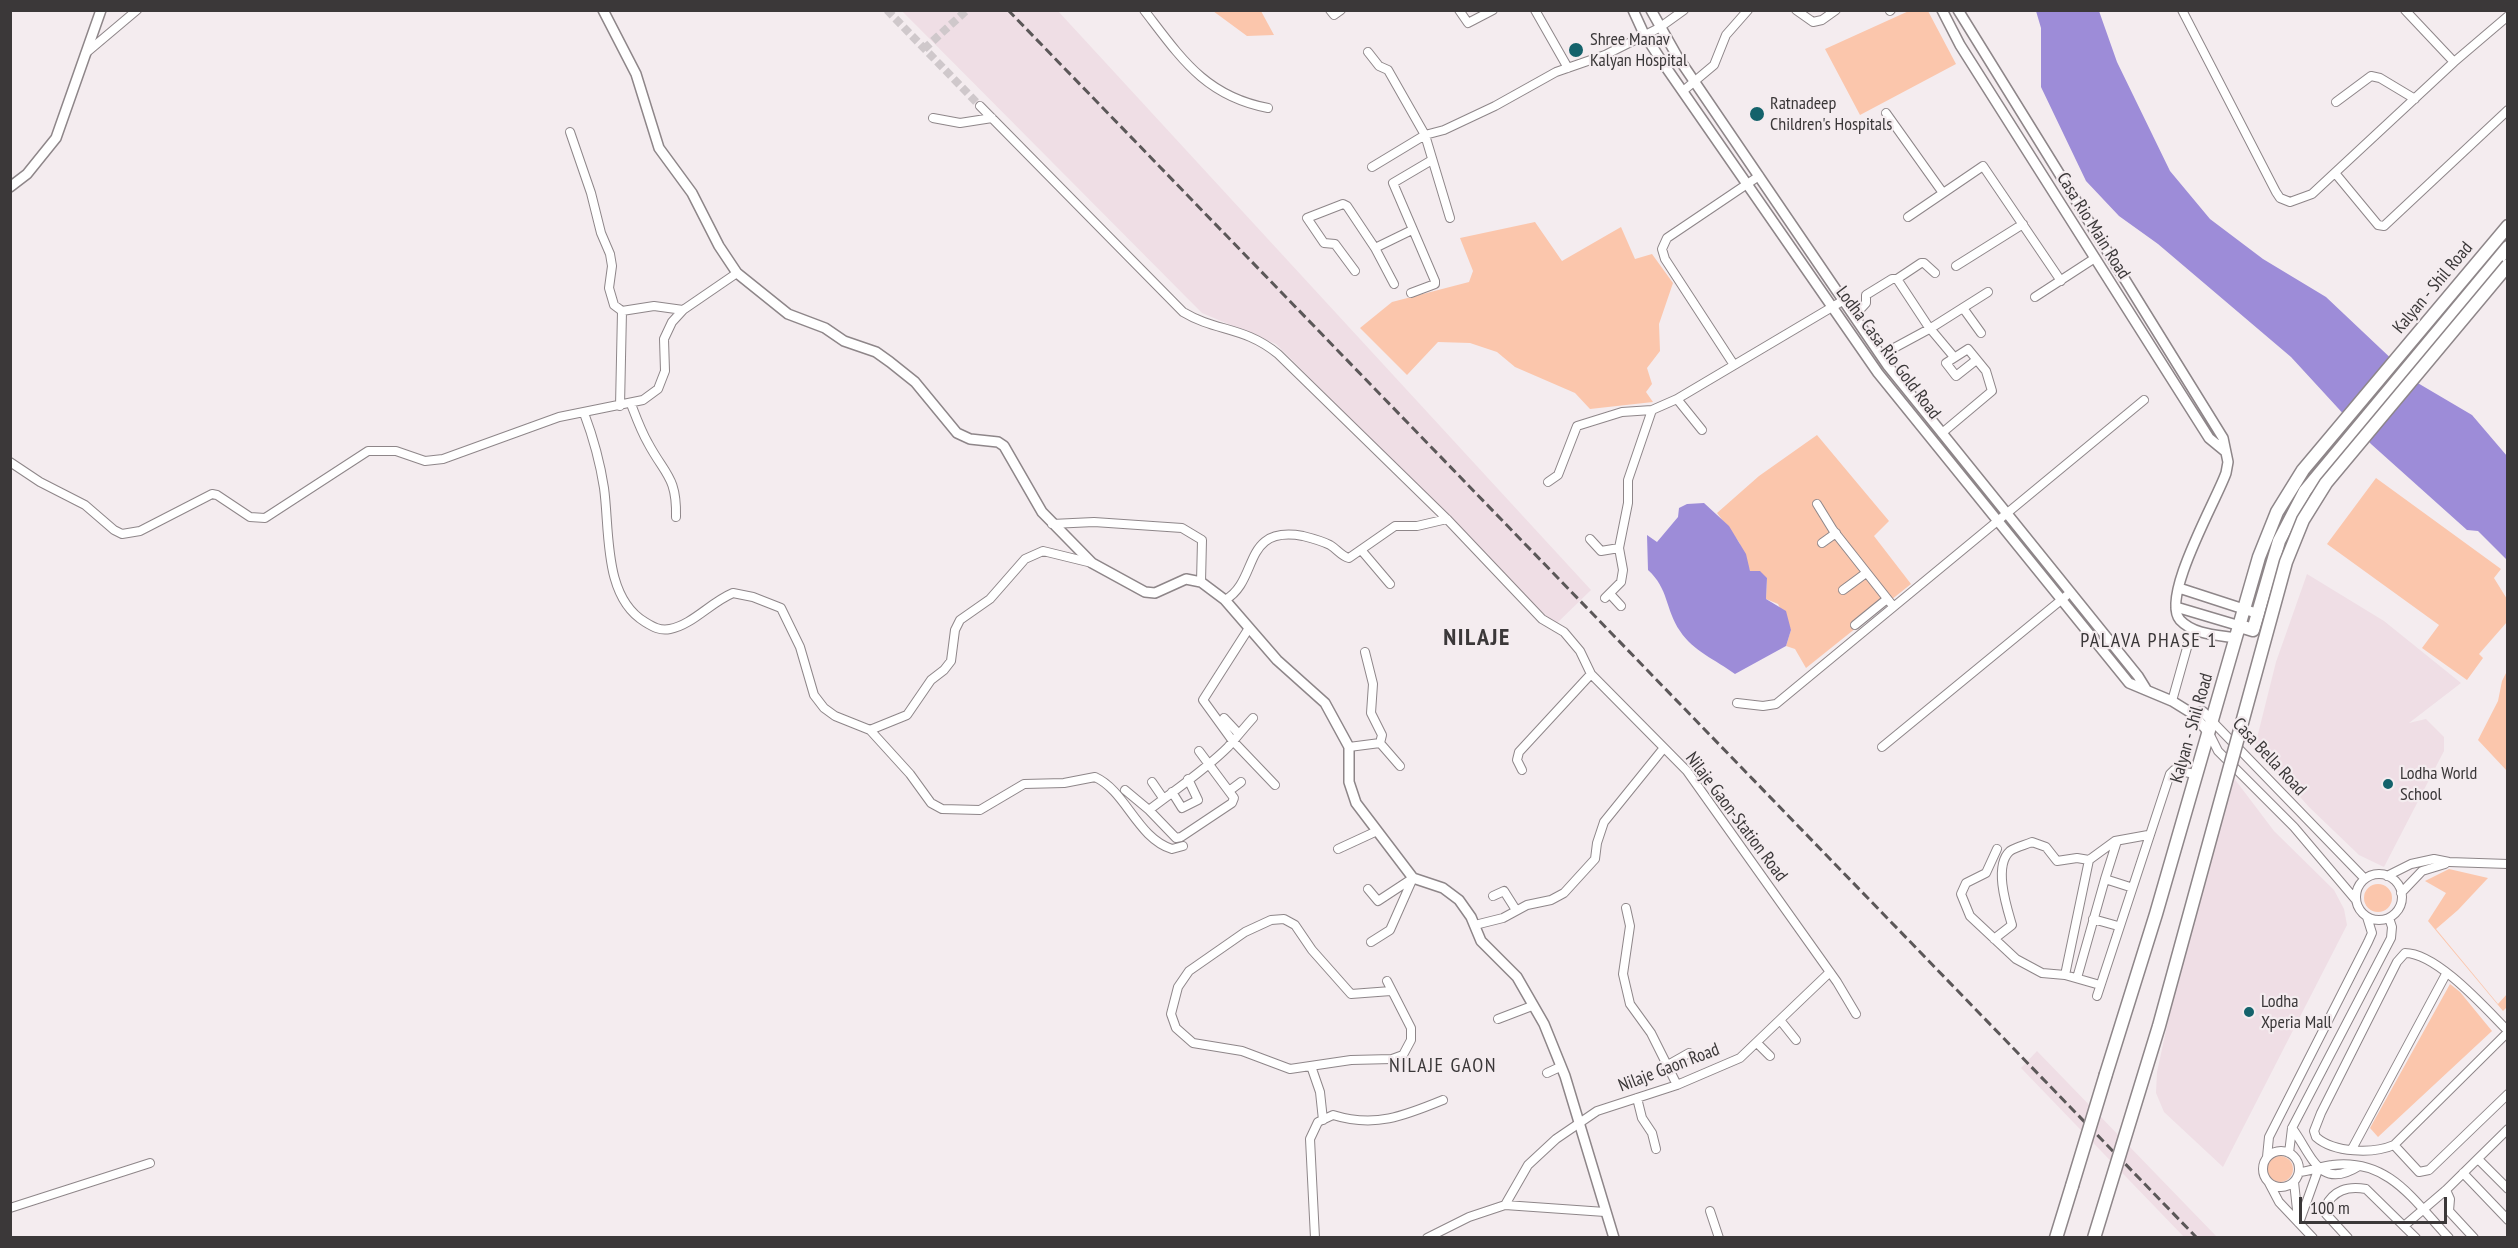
<!DOCTYPE html>
<html>
<head>
<meta charset="utf-8">
<style>
  body { margin:0 }
  #map { position:relative; width:2518px; height:1248px; overflow:hidden; background:#f4ecef; font-family:"PT Sans Narrow",sans-serif }
  canvas { display:block }
  .frame { position:absolute; inset:0; border:12px solid #3b3839; pointer-events:none }
  .scale { position:absolute; left:2299px; top:1197px; width:148px; height:27px; box-sizing:border-box; border:3px solid #3b3839; border-top:0; padding-left:8px; font-size:18px; line-height:21px; white-space:nowrap; color:#3b3839; -webkit-text-stroke:4px #f4ecef; paint-order:stroke }
</style>
</head>
<body>
<div id="map">
<canvas width="2518" height="1248"></canvas>
<div class="frame"></div>
<div class="scale">100 m</div>
</div>
<script>
const context = document.querySelector('canvas').getContext('2d');
context.lineJoin = 'round';
function fillPath(path, color) { context.fillStyle = color; context.fill(path, 'evenodd'); }
function stroke(path, color, width, dash) { context.strokeStyle = color; context.lineWidth = width; context.lineCap = dash ? 'butt' : 'round'; context.setLineDash(dash || []); context.stroke(path); }
function label(font, color, halo, rows, align = 'center') {
  context.font = font + ' "PT Sans Narrow",sans-serif'; context.lineWidth = 4.5; context.setLineDash([]); context.textBaseline = 'middle'; context.strokeStyle = halo; context.fillStyle = color; for (const [text, x, y, turn = 0] of rows) {
    context.save(); context.translate(x, y); context.rotate((+turn || 0) * Math.PI / 180); context.textAlign = isNaN(turn) ? turn : align; if (halo) context.strokeText(text, 0, 0); context.fillText(text, 0, 0); context.restore();
  }
}
const built = new Path2D(`
  M902,11h156l533,579 -36,35 -279,-281 -74,-31z
  M2307,574l77,47 77,62 -52,40 17,-4 18,18v14l-60,116 -25,-12 -50,-48 -54,-61 21,-84z
  M2224,765l50,66 60,59 10,19 3,16 -124,242 -59,-55 -8,-19 1,-21z
  M2037,1051l180,186h-33l-163,-169z`);
const green = new Path2D(`
  M1911,10l17,1 28,53 -96,51 -35,-66z
  M1213,11h48l13,24 -27,1z
  M1535,222l27,39 59,-34 14,32 17,-5 21,29 -14,41 1,27 -13,17 5,16 -6,8 7,10 -63,7 -15,-16 -60,-26 -18,-15 -27,-9 -32,-1 -31,33 -47,-47 32,-26 77,-20 4,-11 -13,-33z
  M1817,435l72,86 -15,15 37,48 -105,84 -11,-19 -9,-3 5,-16 -13,-26 -12,-5 1,-21 -17,-7 -11,-29 -22,-29 42,-37z
  M2376,478l125,91 -7,9 13,21v23l-28,32 4,4 -16,22 -45,-32 17,-23 -112,-81z
  M2507,671v100l-29,-31 20,-39 4,-20z
  M2449,869l39,9 -30,32 -22,19 62,75 9,-10v13l-4,4 -75,-90 18,-28 -21,-12z
  M2364 898a14 14 0 1 1 28 0a14 14 0 1 1-28 0Z
  M2450,984l10,8 32,39 -114,106 -8,-9z
  M2267 1169a13 13 0 1 1 26 0a13 13 0 1 1-26 0Z`);
const water = new Path2D(`
  M2036,11h63l18,51 53,109 40,48 53,40 63,38 90,85 56,33 35,41v104l-29,-29 -11,-1 -96,-86 -80,-87 -133,-113 -39,-28 -33,-35 -45,-94v-59z
  M1704,503l25,23 17,28 4,17h10l7,7 -1,21 20,12 5,19 -5,16 -51,28c-19,-14 -42,-23 -55,-43 -15,-22 -11,-42 -32,-61l-1,-35 10,7 21,-25 1,-9 8,-4z`);
const minorTunnel = new Path2D(`
  M887,10l93,96
  M924,49l43,-39`);
const minor = new Path2D(`
  M1144,10c37,48 61,86 124,98
  M1330,10l4,5 7,-5
  M1459,10l9,13 25,-13
  M1535,10l33,58
  M1796,10l17,12 9,-2 14,-10
  M2182,10l94,182 4,6 10,4 22,-8 142,-132 -49,-52
  M1890,11l1,-1
  M1368,52l11,14 9,4 37,65 25,83
  M86,53l51,-43
  M2454,62l54,-46
  M1683,91l31,-26 12,-30 22,-25
  M2336,102l35,-26 9,2 35,21
  M980,106l203,206c33,20 61,14 95,42l169,165 95,100 22,13 16,19 11,23 96,97 150,211 19,32
  M1886,113l57,80
  M933,118l27,5 32,-5
  M570,132l21,61 10,40 9,21 2,12 -3,22 5,17 8,6 32,-5 29,4
  M1372,167l53,-32 19,-5 51,-24 61,-34 49,-17 54,-27 25,-18
  M2335,173l43,52 6,1 124,-116
  M1908,217l75,-51 78,115
  M1375,248l19,36
  M1956,266l67,-42
  M1355,271l-20,-27 -11,-1 -17,-25 36,-14 4,2 28,42 37,-18
  M1935,273l-11,-10h-3l-24,16 31,47 26,31
  M1411,293l24,-9v-3l-42,-98 39,-23
  M2035,297l60,-39
  M1963,308l18,25
  M1854,316l12,-13v-8l26,-16h5
  M1881,355l50,-27 57,-36
  M1734,365l-69,-106 -3,-10 5,-11 92,-62
  M1677,399l25,31
  M631,404c5,13 10,27 17,39 17,32 29,34 28,74
  M620,406l2,-95
  M584,413c9,24 16,49 20,75 6,43 -1,109 41,134 8,5 15,9 25,7 22,-4 41,-27 63,-36l20,4 28,11 19,39 14,48 10,13 11,8 35,14 40,44 21,29 11,6 38,1 44,-26 40,-1 31,-6c31,14 42,61 77,72l11,-3
  M1942,433l50,-42 -6,-20 -18,-22 -22,14 10,13 19,-15
  M10,462l30,20 45,23 29,25 8,4 18,-3 72,-37 5,1 33,22 15,1 103,-67h28l29,10 18,-2 116,-42 84,-17 15,-11 7,-18 -1,-32 8,-17 11,-12 54,-37
  M1548,482l10,-7 19,-49 45,-14 30,-2
  M1817,504l16,26 60,76
  M1052,524l42,-2 88,6 20,12 -1,42
  M1590,539l11,12 18,-3
  M1822,543l14,-10
  M1362,551l28,33
  M1843,590l23,-17
  M1610,594l11,12
  M1605,598l16,-16 2,-12 -4,-22 9,-45v-23l24,-70 25,-11 167,-99
  M1225,600c35,-20 16,-75 78,-64 8,2 19,5 27,9 7,4 11,11 19,13l46,-32h22l30,-7
  M1855,625l32,-26
  M1249,628l-46,72 29,40 43,45
  M1365,652l8,32 -2,29 11,22 -2,8
  M2172,701l20,-71
  M1737,703l26,3 13,-2 368,-304
  M1224,718l14,15
  M2210,719l155,160
  M870,730l37,-15 24,-35 13,-10 7,-9 4,-31 5,-10 30,-21 35,-40 18,-8 49,12
  M2209,733l9,18 76,76 61,72
  M1349,747l31,-4 20,23
  M1882,747l184,-151
  M1199,751l35,47 -2,5 -51,34 -5,1 -27,-28c26,-20 56,-40 79,-63 8,-9 16,-19 25,-29
  M1522,770l-5,-10 2,-8 72,-78
  M1152,782l11,16
  M1125,790l24,20
  M1229,791l12,-9
  M1172,792l10,16 16,-8 -10,-21
  M2117,841l-12,38 25,8
  M1338,849l39,-18
  M1997,849l-11,24 -20,10 -5,11 9,22 46,43 26,14 23,2 24,-115
  M2089,860l26,-19 33,-6
  M2356 897a23 23 0 1 1 46 0a23 23 0 1 1-46 0Z
  M2387,876l24,-12 23,-5 15,3 59,2
  M1368,889l10,12 35,-23
  M2401,893l21,-22 23,-7
  M1493,896l11,-5 12,19
  M1626,908l4,18 -7,48 7,30 21,29 26,52
  M2093,919l25,7
  M1475,925l28,-7 24,-13 24,-5 13,-7 31,-34 2,-16 7,-21 59,-73
  M1994,939l18,-14c-5,-17 -19,-59 -2,-74 6,-4 15,-6 22,-9l14,5 11,14 20,-3 12,2
  M1371,942l19,-12 23,-52
  M2065,975l35,10
  M2077,978l28,-99
  M1387,981l24,47v12l-8,15 -11,4 -41,1 -61,9 -48,-18 -49,-8 -17,-15 -5,-14 7,-27 11,-16 56,-39 26,-12 13,-1 11,6 17,25 39,44 40,-3
  M2097,996l73,-222 4,-4 21,4
  M1498,1019l34,-13
  M1780,1020l16,20
  M2508,1031c-22,-22 -71,-78 -103,-78l-8,9 -76,151 -7,18 2,6c18,16 57,17 78,8l114,-113
  M1757,1043l13,13
  M1311,1066l9,26 3,28
  M1666,1066l23,-13
  M1547,1073l13,-6
  M1637,1098l5,20 10,15 4,16
  M2292,1128c20,27 27,63 67,38
  M2394,1145l25,27 10,-2 79,-76
  M2352,1149l94,-175
  M2263 1169a18 18 0 1 1 36 0a18 18 0 1 1-36 0Z
  M2289,1153l3,-25 99,-190 1,-11 -3,-9
  M2267,1157l2,-20 99,-195 4,-9 -5,-16
  M2478,1159l30,30
  M2300,1172c11,-1 21,-6 32,-7 57,-7 82,36 117,73
  M2463,1173l45,47
  M2294,1182l4,37
  M2269,1183l10,19 34,36
  M2446,1190l4,9 -1,12 25,27
  M1505,1205l23,-40 28,-26 41,-28 80,-26 63,-27 90,-86
  M10,1208l140,-45
  M1710,1211l9,27
  M2299,1223l19,-53
  M2404,1226l42,-36 62,-61
  M1315,1238l-5,-99 8,-17 15,-7c42,13 71,1 110,-15
  M1427,1238l42,-21 36,-12 100,7
  M2348,1238l-22,-24 -1,-7c9,-17 22,-21 41,-18l50,49`);
const tertiary = new Path2D(`
  M603,10l33,64 23,74 33,45 27,53 18,27 51,41 37,14 19,13 32,11 14,10 25,20 42,51 13,6 28,3 6,4 38,66 50,51 53,29 10,1 31,-14 15,3 24,18 52,60 48,43 24,44v35l7,21 57,75 30,10 16,12 12,17 10,24 36,36 27,47 21,52 49,162
  M1633,10l11,24 19,29 215,310 251,310 43,18 21,13 16,19
  M1651,10l26,46 211,310 250,310 8,13
  M1942,10l18,35 249,393 17,14
  M1958,10l265,428 5,24 -2,11c-9,26 -66,125 -46,147 14,15 38,15 56,18
  M10,187l17,-13 29,-36 45,-128
  M2179,588l80,26
  M2176,607l64,19
  M2193,714l10,-2 7,7`);
const primary = new Path2D(`
  M2240,626l13,4 26,-89 26,-50 203,-244
  M2106,1074l50,-160 103,-357 18,-45 26,-42 205,-244
  M2056,1238l16,-52`);
const rail = new Path2D(`
  M1008,10l1189,1228`);
const primaryBridge = new Path2D(`
  M2072,1186l34,-112
  M2094,1238l65,-212 127,-464 17,-42 23,-37 182,-218`);
const markers = [
  [1576,50,8,"#14626b"],
  [1757,114,8,"#14626b"],
  [2388,784,6,"#14626b"],
  [2249,1012,6,"#14626b"]
];
const poiNames = [
  ["Shree Manav",1590,40],
  ["Kalyan Hospital",1590,61],
  ["Ratnadeep",1770,104],
  ["Children's Hospitals",1770,125],
  ["Lodha World",2400,774],
  ["School",2400,795],
  ["Lodha",2261,1002],
  ["Xperia Mall",2261,1023]
];
const streetNames = [
  ["Casa Rio Main Road",2093,226,58],
  ["Kalyan - Shil Road",2433,288,-50],
  ["Lodha Casa Rio Gold Road",1888,353,53],
  ["Kalyan - Shil Road",2192,728,-74],
  ["Casa Bella Road",2269,757,47],
  ["Nilaje Gaon-Station Road",1736,817,53],
  ["Nilaje Gaon Road",1669,1068,-21]
];
const neighbourhoodNames = [
  ["PALAVA PHASE 1",2149,641],
  ["NILAJE GAON",1443,1066]
];
const districtNames = [
  ["NILAJE",1477,638]
];
fillPath(built, '#efdee5');
fillPath(green, '#fbc6ac');
fillPath(water, '#9d8cd8');
stroke(minorTunnel, '#cfc8cb', 8, [8, 4]);
stroke(minor, '#8e8689', 10);
stroke(tertiary, '#8e8689', 12);
stroke(primary, '#8e8689', 15);
stroke(minor, '#fff', 8);
stroke(tertiary, '#fff', 9);
stroke(primary, '#fff', 12);
stroke(rail, '#5b5758', 3, [9, 4.5]);
stroke(primaryBridge, '#8e8689', 15, []);
stroke(primaryBridge, '#fff', 12);
for (const [x, y, r, color] of markers) { const dot = new Path2D(); dot.arc(x, y, r, 0, 2 * Math.PI); context.fillStyle = color; context.fill(dot); stroke(dot, '#f4ecef', 2); }
label('18px', '#3b3839', '#f4ecef', poiNames, 'left');
label('18px', '#3b3839', '#f4ecef', streetNames);
context.letterSpacing = '1.5px';
label('20px', '#3b3839', '#f4ecef', neighbourhoodNames);
context.letterSpacing = '0px';
context.letterSpacing = '1.5px';
label('bold 24px', '#3b3839', '#f4ecef', districtNames);
context.letterSpacing = '0px';
</script>
</body>
</html>
